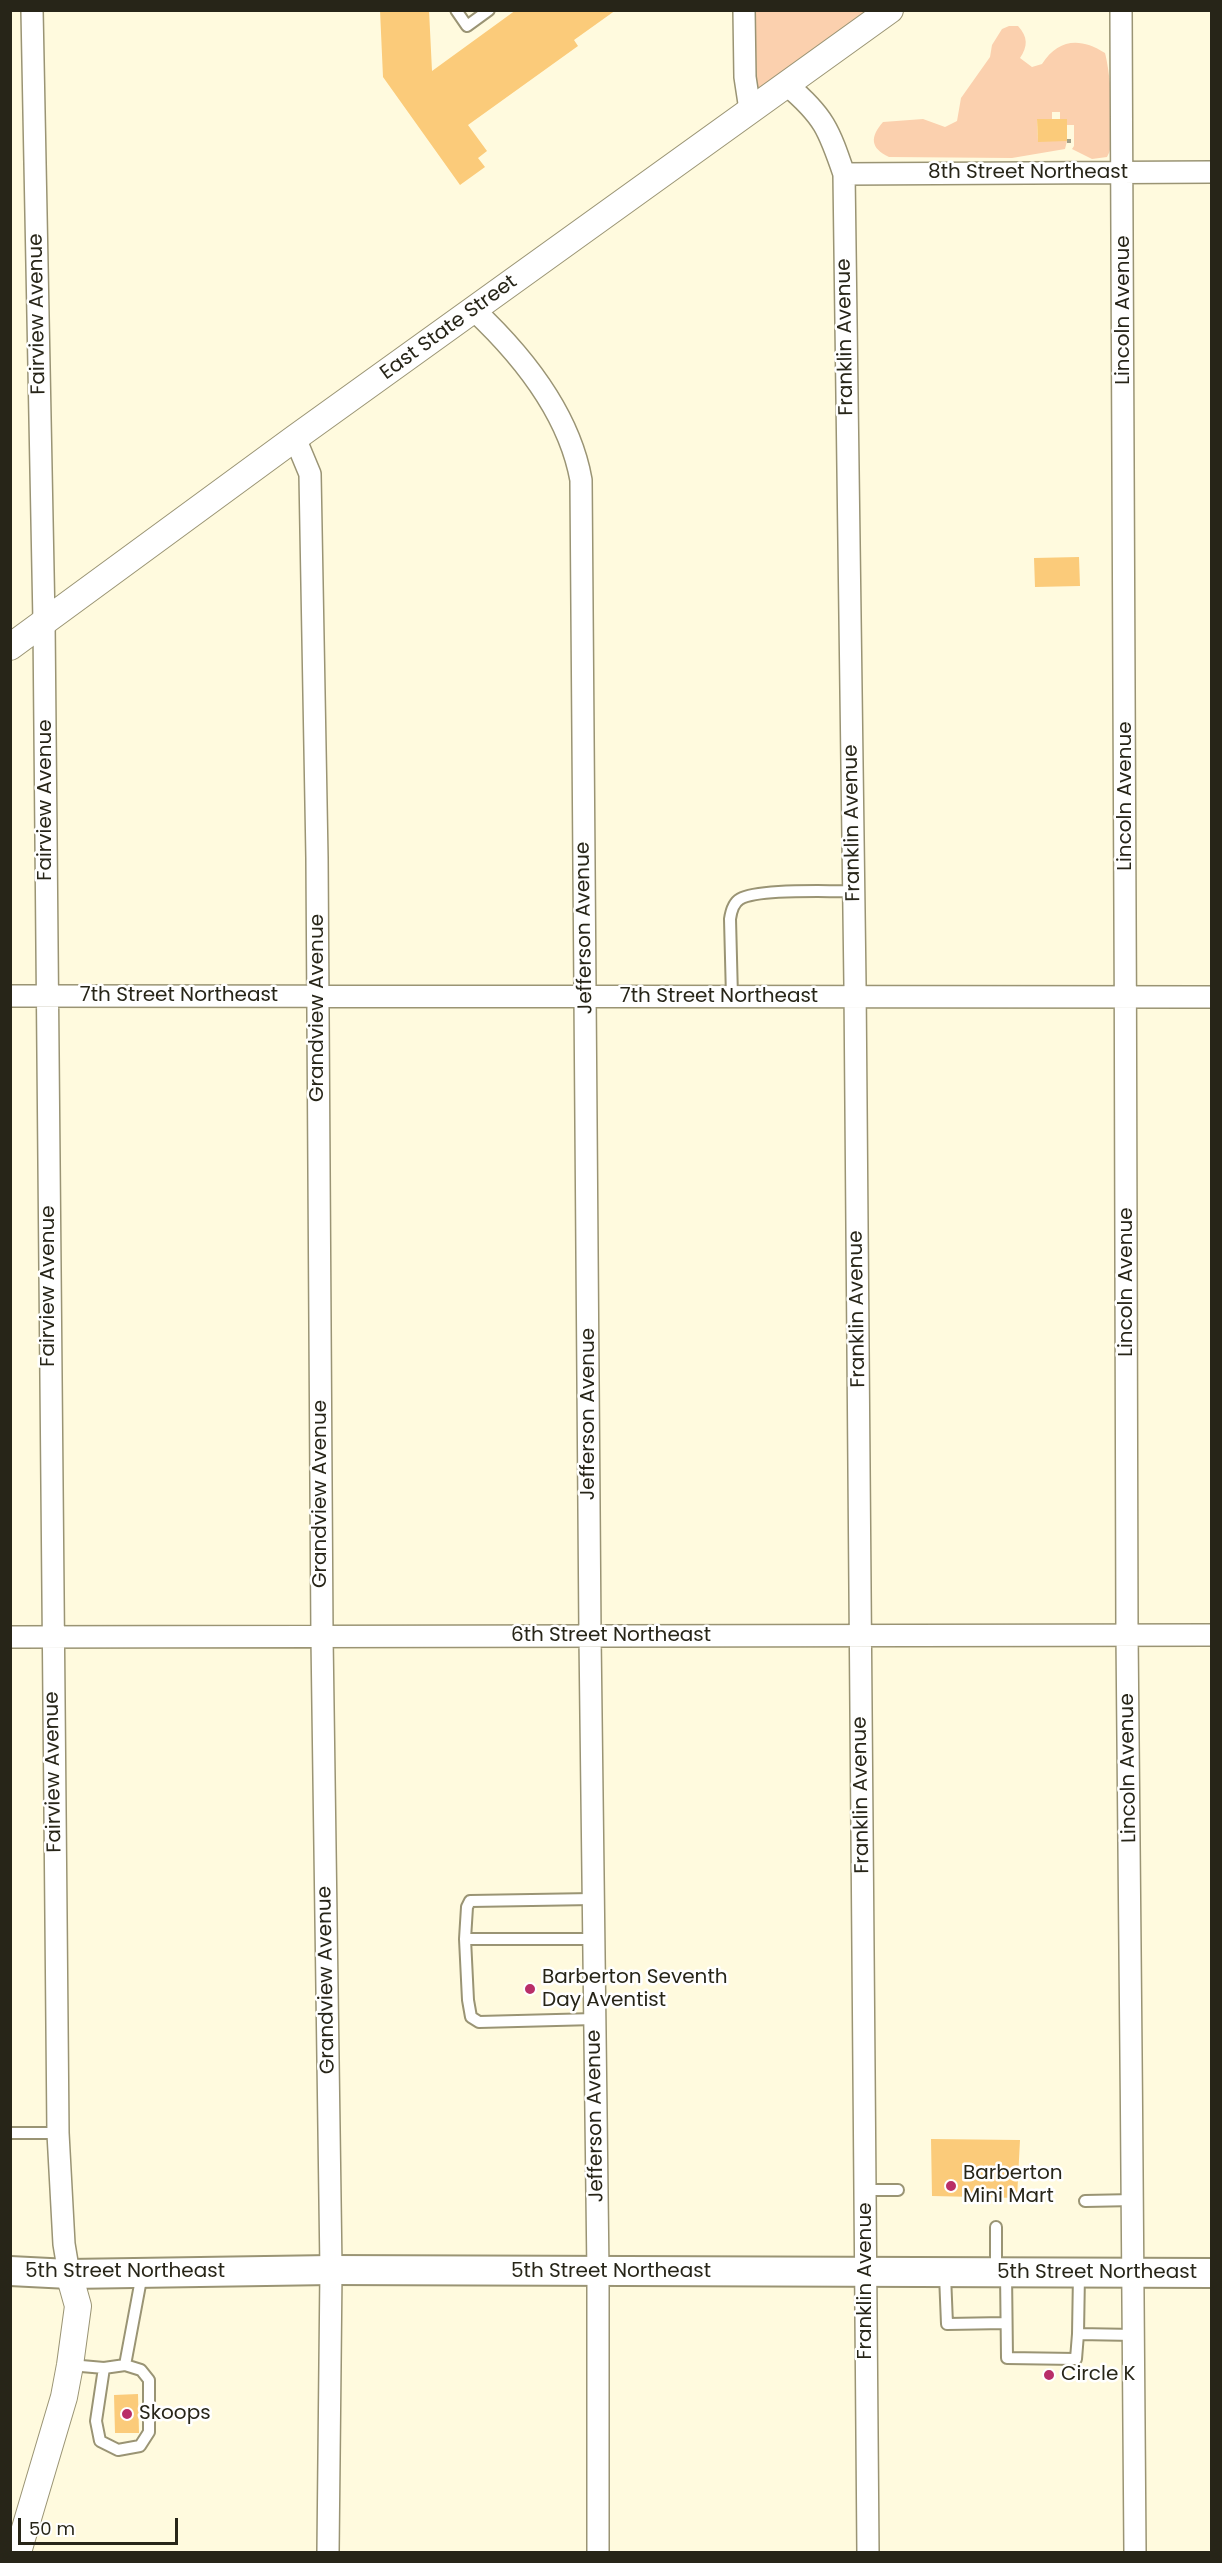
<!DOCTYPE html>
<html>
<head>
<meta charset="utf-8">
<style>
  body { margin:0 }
  #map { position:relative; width:1222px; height:2563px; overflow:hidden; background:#fffade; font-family:Poppins,sans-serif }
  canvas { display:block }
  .frame { position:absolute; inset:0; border:12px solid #272518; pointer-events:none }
  .scale { position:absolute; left:18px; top:2518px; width:160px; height:27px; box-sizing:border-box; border:3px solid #272518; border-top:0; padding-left:8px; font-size:18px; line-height:21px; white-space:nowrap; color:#272518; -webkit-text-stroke:4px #fff; paint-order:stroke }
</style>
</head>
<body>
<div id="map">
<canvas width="1222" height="2563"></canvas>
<div class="frame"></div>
<div class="scale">50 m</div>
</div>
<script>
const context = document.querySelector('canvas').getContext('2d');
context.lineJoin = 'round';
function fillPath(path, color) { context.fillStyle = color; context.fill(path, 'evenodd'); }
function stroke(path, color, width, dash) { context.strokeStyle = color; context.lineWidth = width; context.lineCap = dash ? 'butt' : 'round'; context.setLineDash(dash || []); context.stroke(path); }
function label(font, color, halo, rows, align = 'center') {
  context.font = font + ' Poppins,sans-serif'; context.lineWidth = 5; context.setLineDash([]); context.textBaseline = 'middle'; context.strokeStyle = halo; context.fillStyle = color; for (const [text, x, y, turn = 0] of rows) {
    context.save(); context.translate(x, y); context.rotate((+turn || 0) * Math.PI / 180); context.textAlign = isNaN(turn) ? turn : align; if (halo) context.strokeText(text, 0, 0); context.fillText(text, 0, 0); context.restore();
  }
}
const green = new Path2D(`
  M744,11h131l-125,99z
  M1009,26h9c10,11 10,20 2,32l12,9 10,-3c16,-25 38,-27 63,-11 5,18 13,90 2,104l-15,2 -20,-10 2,-3v-21h-7l-7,-6v-7h-8v7l-15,1 1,21h29l-2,8 -53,9 -123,-1c-19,-9 -19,-20 -6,-35l40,-3 22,8 12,-6 4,-23 29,-41 2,-12 10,-16z`);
const building = new Path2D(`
  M380,10h49l3,61 84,-61h100l-42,30 4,6 -110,79 19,26 -9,7 7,9 -25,18 -77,-108z
  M1037,119h30v22l-29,1z
  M1079,557l1,29 -45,1 -1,-29z
  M931,2139l89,1 -3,58 -85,-2z
  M138,2394l1,39h-24l-1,-38z`);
const path = new Path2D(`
  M1069,139v4`);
const service = new Path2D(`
  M456,10l11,16 22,-16
  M732,997l-2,-78c1,-7 3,-16 10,-20 19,-11 90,-7 114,-8
  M465,1939l2,-32 3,-6 123,-2
  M594,1939h-129l3,61 3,17 8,5 116,-3
  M10,2133h48
  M866,2190h32
  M1085,2201l49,-1
  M996,2227v45
  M1006,2273l1,85 69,1 2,-25
  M1079,2274l-1,60 57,1
  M945,2275l2,49 58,-1
  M70,2365l34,3 21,-3 16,5 8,10v52l-9,14 -22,4 -18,-9 -4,-20 8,-53
  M125,2365l17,-91`);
const minor = new Path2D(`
  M32,10l12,612 14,1511 6,111 5,30
  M744,10l1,67 5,33
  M1121,10c6,541 3,1082 6,1623 1,306 8,613 8,919
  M787,85c37,31 42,45 57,89l11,811 13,1567
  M844,174l368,-2
  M474,310c49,46 95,103 107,170l9,1156 8,637v279
  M295,438l15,36 7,384 5,779 9,633 -3,282
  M10,996l1202,1
  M10,1637l1202,-2`);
const tertiary = new Path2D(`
  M10,647l285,-209 595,-428
  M18,2552l46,-155 6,-32 8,-59 -9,-32`);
const secondary = new Path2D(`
  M10,2271l59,3 262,-4 881,3`);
const markers = [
  [530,1989,6,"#b92e68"],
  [951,2186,6,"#b92e68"],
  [1049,2375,6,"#b92e68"],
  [127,2414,6,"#b92e68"]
];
const streetNames = [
  ["8th Street Northeast",1028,173],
  ["Lincoln Avenue",1124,310,-90],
  ["Fairview Avenue",38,314,-91],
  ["East State Street",449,328,-36],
  ["Franklin Avenue",846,337,-91],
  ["Lincoln Avenue",1126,796,-90],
  ["Fairview Avenue",46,800,-90],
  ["Franklin Avenue",853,823,-91],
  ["Jefferson Avenue",585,928,-91],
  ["7th Street Northeast",179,996],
  ["7th Street Northeast",719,997],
  ["Grandview Avenue",318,1008,-90],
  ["Lincoln Avenue",1127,1282,-90],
  ["Fairview Avenue",49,1286,-90],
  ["Franklin Avenue",858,1309,-91],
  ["Jefferson Avenue",589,1414,-90],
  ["Grandview Avenue",321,1494,-90],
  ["6th Street Northeast",611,1636],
  ["Lincoln Avenue",1129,1768,-91],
  ["Fairview Avenue",54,1772,-91],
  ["Franklin Avenue",862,1795,-91],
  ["Grandview Avenue",327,1980,-91],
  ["Jefferson Avenue",596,2116,-91],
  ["5th Street Northeast",125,2272],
  ["5th Street Northeast",611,2272],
  ["5th Street Northeast",1097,2273],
  ["Franklin Avenue",866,2281,-90]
];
const poiNames = [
  ["Barberton Seventh",542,1978],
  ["Day Aventist",542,2001],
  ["Barberton",963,2174],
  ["Mini Mart",963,2197],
  ["Circle K",1061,2375],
  ["Skoops",139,2414]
];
fillPath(green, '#fbd0ae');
fillPath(building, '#fbcb7a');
stroke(service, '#9a9474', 14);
stroke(minor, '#9a9474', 24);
stroke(tertiary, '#9a9474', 28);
stroke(secondary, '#9a9474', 32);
stroke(path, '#a29f89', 4, [4.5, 3]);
stroke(service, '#fff', 10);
stroke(minor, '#fff', 21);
stroke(tertiary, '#fff', 26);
stroke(secondary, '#fff', 28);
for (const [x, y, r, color] of markers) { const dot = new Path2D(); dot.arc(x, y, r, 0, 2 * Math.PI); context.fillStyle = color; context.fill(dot); stroke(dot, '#fff', 2); }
label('20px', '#272518', '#fff', streetNames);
label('20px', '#272518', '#fff', poiNames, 'left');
</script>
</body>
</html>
